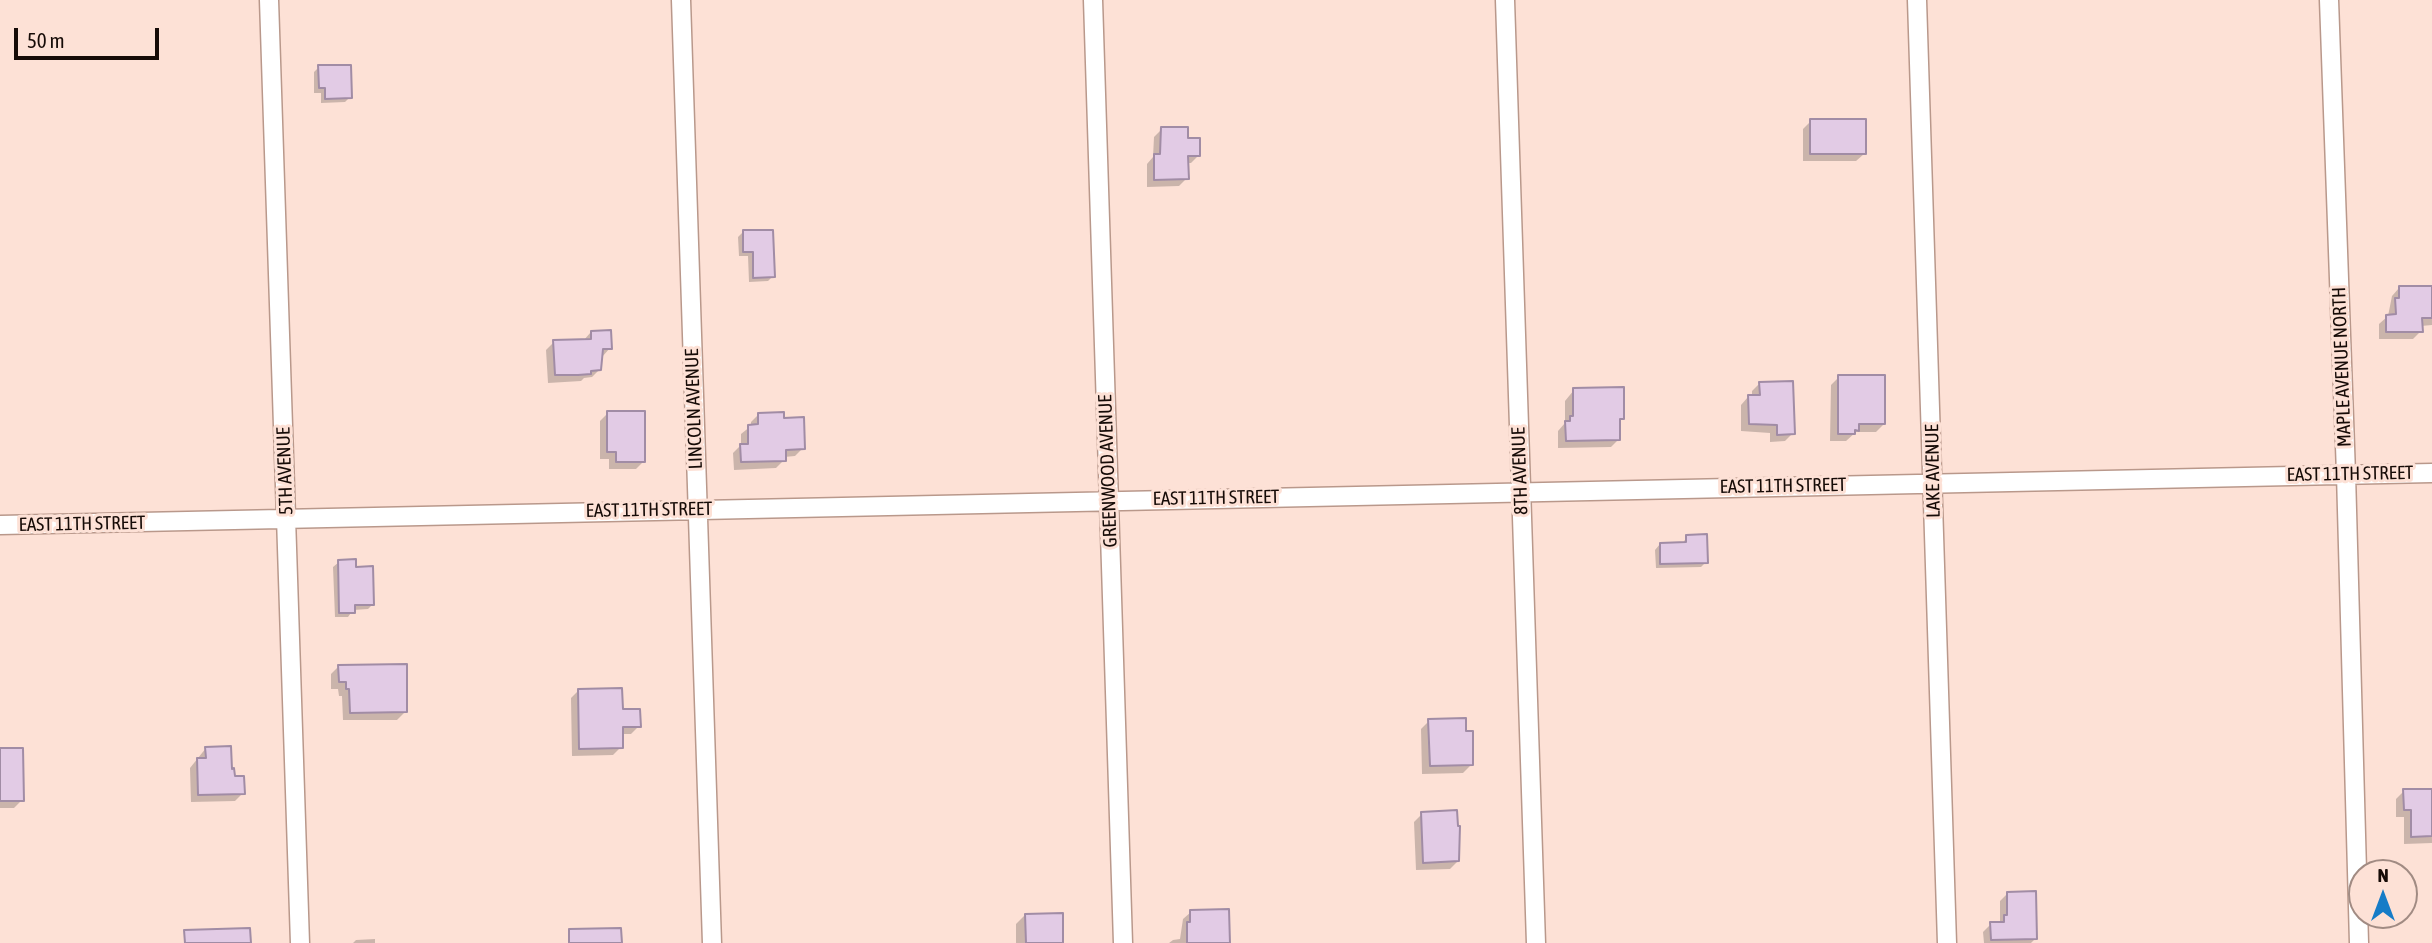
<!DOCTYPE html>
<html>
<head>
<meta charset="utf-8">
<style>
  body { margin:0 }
  #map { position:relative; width:2432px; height:943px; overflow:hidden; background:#fde1d6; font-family:"Asap Condensed",sans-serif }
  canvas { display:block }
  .north { position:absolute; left:2348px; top:859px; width:70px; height:70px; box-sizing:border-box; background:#fde1d6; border:2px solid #a18b83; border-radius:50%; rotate:0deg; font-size:19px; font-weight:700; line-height:28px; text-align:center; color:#160b07 }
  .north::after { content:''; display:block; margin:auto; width:24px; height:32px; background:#167cc7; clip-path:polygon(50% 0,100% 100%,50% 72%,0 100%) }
  .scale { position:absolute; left:14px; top:28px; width:145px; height:32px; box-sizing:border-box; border:4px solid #160b07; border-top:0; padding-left:9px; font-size:21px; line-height:24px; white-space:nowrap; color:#160b07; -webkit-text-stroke:5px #fde1d6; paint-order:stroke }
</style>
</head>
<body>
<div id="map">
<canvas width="2432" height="943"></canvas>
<div class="north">N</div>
<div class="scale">50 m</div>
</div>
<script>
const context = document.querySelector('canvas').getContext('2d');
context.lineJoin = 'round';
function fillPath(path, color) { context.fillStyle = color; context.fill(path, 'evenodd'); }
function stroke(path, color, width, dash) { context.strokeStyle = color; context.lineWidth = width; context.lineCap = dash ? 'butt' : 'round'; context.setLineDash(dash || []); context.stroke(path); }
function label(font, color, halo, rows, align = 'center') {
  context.font = font + ' "Asap Condensed",sans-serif'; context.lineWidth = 6; context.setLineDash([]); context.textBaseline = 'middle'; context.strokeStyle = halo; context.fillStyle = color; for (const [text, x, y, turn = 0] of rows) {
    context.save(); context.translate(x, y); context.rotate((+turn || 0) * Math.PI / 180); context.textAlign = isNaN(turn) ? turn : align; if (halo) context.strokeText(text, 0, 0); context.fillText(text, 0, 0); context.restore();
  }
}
const shadow = new Path2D(`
  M319,67l31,30 -5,5 -24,1v-10h-7v-21z
  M1811,121l53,33 -8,7h-53v-32z
  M1162,129l37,26 -8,8h-5l1,15 -8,8 -32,1v-23l6,-7 1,-20z
  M743,232l30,44 -5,5 -19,1 -1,-26h-9l-1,-19z
  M2432,287v38l-11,1v5l-8,8h-34v-15l9,-8 4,-20 7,-8z
  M591,332l19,16 -8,9 -3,13 -7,7 -8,1 -3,3 -33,2 -2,-33 8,-8 29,-1z
  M1839,377l45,47 -8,8h-20l-10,9h-16l1,-56z
  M1760,383l33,50 -8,8 -15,1v-9l-29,-2v-26l7,-8h4v-6z
  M1574,390l49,28 -5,4 1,17 -8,8 -53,1v-17l7,-8v-22z
  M608,413l36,48 -8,8h-27v-10h-9v-38z
  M759,414l24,6 20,28 -8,8 -11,1v3l-8,8 -42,2 -1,-17 8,-8v-11l10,-8v-4z
  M1687,537l19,25 -5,5 -45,1 -1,-18 5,-6h22z
  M339,562l15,6 19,36 -5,5 -15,1 -5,7h-13l-2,-50z
  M339,666l66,46 -8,8h-54l-1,-24h-3l-1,-7h-7v-15z
  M579,690l42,21 18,15 -8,8h-10v13l-8,8 -41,1 -1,-58z
  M1429,721l36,12 6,32 -8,8 -41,1 -1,-45z
  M206,748l37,45 -8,8 -44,1 -1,-34z
  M0,750l22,50 -8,8h-14z
  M2404,791h28v52l-28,1v-27h-8v-18z
  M1422,814l36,47 -8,8 -34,1 -2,-48z
  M2007,894l28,45 -4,4h-47l-1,-11 8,-8 9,-3v-20z
  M1191,912l37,31h-59l4,-3 7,-1 3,-20z
  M1061,915v28h-45v-19l8,-8z
  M375,939v4h-22l3,-3z`);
const building = new Path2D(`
  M318,65h33l1,33 -27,1v-11h-6z
  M1810,119h56v35h-56z
  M1161,127h27v11h12v18h-12l1,23 -35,1v-26h6z
  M743,230h30l2,47 -22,1v-26h-10z
  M2399,286h33v32h-10l1,14h-37v-17l10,-1 -1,-16h4z
  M611,330l1,19h-9l-2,21 -10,1v3l-13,1h-23l-2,-35 38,-1v-8z
  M1838,375h47v49h-26v7l-4,-1v4h-17z
  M1793,381l2,53 -18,1v-10l-28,-1 -1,-29h12l-1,-13z
  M1624,387v32h-4v21l-54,1 -1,-20h5v-5h3v-28z
  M607,411h38v51h-29v-10h-9z
  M784,412v6l20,-1 1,32 -19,1v11l-45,1 -1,-18h8v-19l10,-1v-11z
  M1707,534l1,29 -48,1v-21l26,-1v-7z
  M356,559v8l17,-1 1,39h-19v8h-16l-1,-53z
  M407,664v48l-57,1 -1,-24h-3v-7h-7l-1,-17z
  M622,688l1,21h17l1,18h-18v21l-44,1 -1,-60z
  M1466,718v13h7v34l-43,1 -2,-47z
  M231,746l1,23 2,-1 1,8h9l1,18 -47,1 -1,-37h9l-1,-11z
  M0,748h23l1,53h-24z
  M2403,789h29v47l-21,1v-27h-7z
  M1457,810l1,16h2l-1,35 -36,2 -2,-51z
  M2036,891l1,48 -46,1 -1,-18h14v-7h3v-23z
  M1229,909l1,34h-43v-21h3v-12z
  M1063,913v30h-37l-1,-29z
  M250,928l1,15h-66l-1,-13z
  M621,928l1,15h-53v-14z`);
const minor = new Path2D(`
  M269,0l31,943
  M681,0l31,943
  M1093,0l30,943
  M1505,0l31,943
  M1917,0l30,943
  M2329,0l17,474 13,469
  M0,525l2432,-52`);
const streetNames = [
  ["MAPLE AVENUE NORTH",2342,367,-92],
  ["LINCOLN AVENUE",694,409,-92],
  ["5TH AVENUE",285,471,-92],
  ["GREENWOOD AVENUE",1108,471,-92],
  ["8TH AVENUE",1520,471,-92],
  ["LAKE AVENUE",1933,471,-91],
  ["EAST 11TH STREET",2350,474,-1],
  ["EAST 11TH STREET",1783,486,-1],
  ["EAST 11TH STREET",1216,498,-1],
  ["EAST 11TH STREET",649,510,-1],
  ["EAST 11TH STREET",82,524,-1]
];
fillPath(shadow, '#0003');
fillPath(building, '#e2cbe5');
stroke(building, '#a18ca5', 2);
stroke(minor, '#b9988b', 21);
stroke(minor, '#fff', 18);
label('19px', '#160b07', '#fde1d6', streetNames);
</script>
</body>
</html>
